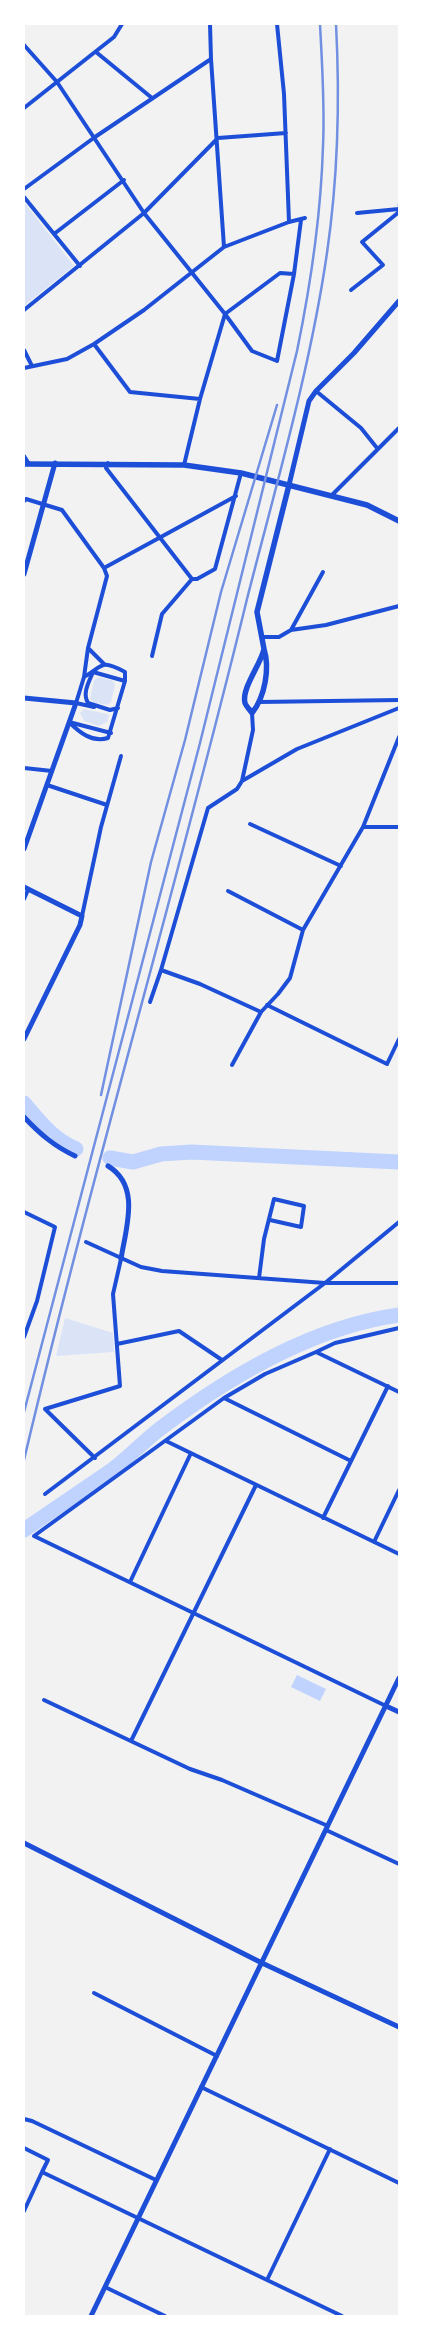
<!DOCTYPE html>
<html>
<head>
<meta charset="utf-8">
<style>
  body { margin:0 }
  #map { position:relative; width:423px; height:2340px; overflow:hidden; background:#f2f2f2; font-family:"IBM Plex Sans",sans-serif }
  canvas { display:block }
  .frame { position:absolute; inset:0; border:25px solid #fff; pointer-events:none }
</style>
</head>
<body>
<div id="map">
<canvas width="423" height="2340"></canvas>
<div class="frame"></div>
</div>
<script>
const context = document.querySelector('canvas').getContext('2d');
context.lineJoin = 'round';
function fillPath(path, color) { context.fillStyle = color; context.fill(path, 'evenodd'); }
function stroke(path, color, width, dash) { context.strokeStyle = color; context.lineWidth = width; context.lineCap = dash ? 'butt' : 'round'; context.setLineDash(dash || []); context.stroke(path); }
const green = new Path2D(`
  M24,202l50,64 -50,40z
  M99,677l14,4 2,4 -4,17 -4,3 -12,-2 -5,-4 4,-19z
  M84,709l23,5 2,1 -2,7 -8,4 -15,-5 -4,-8z
  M65,1318l48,15 1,19 -58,4z`);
const water = new Path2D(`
  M297,1675l29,14 -6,12 -29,-14z`);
const stream = new Path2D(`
  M398,205l1,-1`);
const river = new Path2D(`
  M24,1103c16,19 29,36 52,46
  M110,1158l23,4 28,-8 30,-2 208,10
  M24,1530c29,-20 59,-40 88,-60 17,-13 32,-29 49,-42 69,-52 151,-101 238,-113`);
const minor = new Path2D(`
  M210,24l1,35
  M277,24l7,70 5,128
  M24,45l33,37 87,131 74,-75 68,-5
  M96,52l56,46
  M24,108l90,-71 8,-13
  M24,189l71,-52 116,-78 13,188
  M24,197l56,69
  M357,213l42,-4
  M54,234l70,-54
  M294,274l-14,-1 -55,41 27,37 25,10 17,-87 7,-54
  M351,290l32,-25 -21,-23 37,-30
  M24,310l120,-97 81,101 -25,85 -16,66
  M94,344l36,48 70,7
  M24,350l8,16
  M24,368l43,-9 27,-15 50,-34 80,-63 65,-25 16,-4
  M316,391l45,37 16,20
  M24,456l5,8
  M108,463l-2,5 86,111
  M332,495l67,-67
  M24,501l2,-2 36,11 42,58 3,8 -19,72 -4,29
  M104,568l132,-72
  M291,630l32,-58
  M263,637h16l12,-7 35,-5 73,-19
  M88,648l16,16
  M152,656l10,-42 30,-35h5l18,-10 26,-96
  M259,702l140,-2
  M118,708l-8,2 -22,-7c-6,-10 1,-21 5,-31l32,9
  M399,708l-102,41 -55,32 -5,8 -29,19 -47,162 39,14 61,28 17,-18 12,-16 13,-48 60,-103h36
  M69,722c10,10 23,21 39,16l17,-57v-9c-26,-14 -22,-5 -41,5l-8,26 18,4
  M69,722l42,11
  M24,768l28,3
  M242,781l11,-51 -1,-17
  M47,785l60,20
  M250,824l91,42
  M363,827l36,-90
  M228,891l75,39
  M24,899l4,-9
  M82,916l19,-89 20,-71
  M150,1002l11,-32
  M267,1005l120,59 12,-25
  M232,1065l29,-53
  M24,1212l31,15 -18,74 -13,36
  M86,1242l55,25 21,4 163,12h74
  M259,1278l5,-39 10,-40 30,7 -3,21 -31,-7
  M117,1344l62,-13 43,29
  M316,1352l19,-9 64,-15
  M224,1398l127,63
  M166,1441l233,113
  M95,1458l-50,-49 75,-23 -7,-92 8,-35
  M45,1494l280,-211 74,-61
  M323,1518l65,-132
  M374,1542l25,-52
  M130,1582l61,-129
  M44,1700l146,69 32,11 106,46
  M386,1706l-352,-170 190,-138 41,-24 51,-22 83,40
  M131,1741l125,-256
  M326,1830l73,34
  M94,1993l123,63
  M201,2087l198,96
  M24,2119l8,2 124,59
  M24,2148l24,12 -6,12
  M24,2211l18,-39 300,144
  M267,2280l63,-131
  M105,2287l60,29`);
const tertiary = new Path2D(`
  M289,485l20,-84 7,-10 38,-38 45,-52
  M24,574l31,-111
  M24,698l52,5 -52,146
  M24,887l58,29 -2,9 -56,114
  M24,1117c16,17 30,29 51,39
  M108,1166c33,20 18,61 13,93
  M386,1706l13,6
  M24,1843l238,120 137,64
  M91,2316l308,-638`);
const secondary = new Path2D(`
  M24,464l160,1 57,8 126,32 32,16
  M264,649l-7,-37 32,-127
  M264,649c6,19 1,48 -12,64 -2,-3 -6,-7 -7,-10 -4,-14 16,-39 19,-54z`);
const rail = new Path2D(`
  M101,1095l50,-233 34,-122 36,-148 56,-187
  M24,1412l176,-669 97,-392c14,-68 24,-136 26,-205 2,-40 -1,-82 -3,-122
  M24,1460c68,-288 153,-573 223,-861 29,-114 63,-229 80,-346 11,-76 13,-153 9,-229`);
fillPath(green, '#dbe4f7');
fillPath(water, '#bfd3fe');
stroke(stream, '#bfd3fe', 2.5);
stroke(river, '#bfd3fe', 15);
stroke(minor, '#1d4ed8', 4);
stroke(tertiary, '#1d4ed8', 5);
stroke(secondary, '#1d4ed8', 5.5);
stroke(rail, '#7290e2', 2.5);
</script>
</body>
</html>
